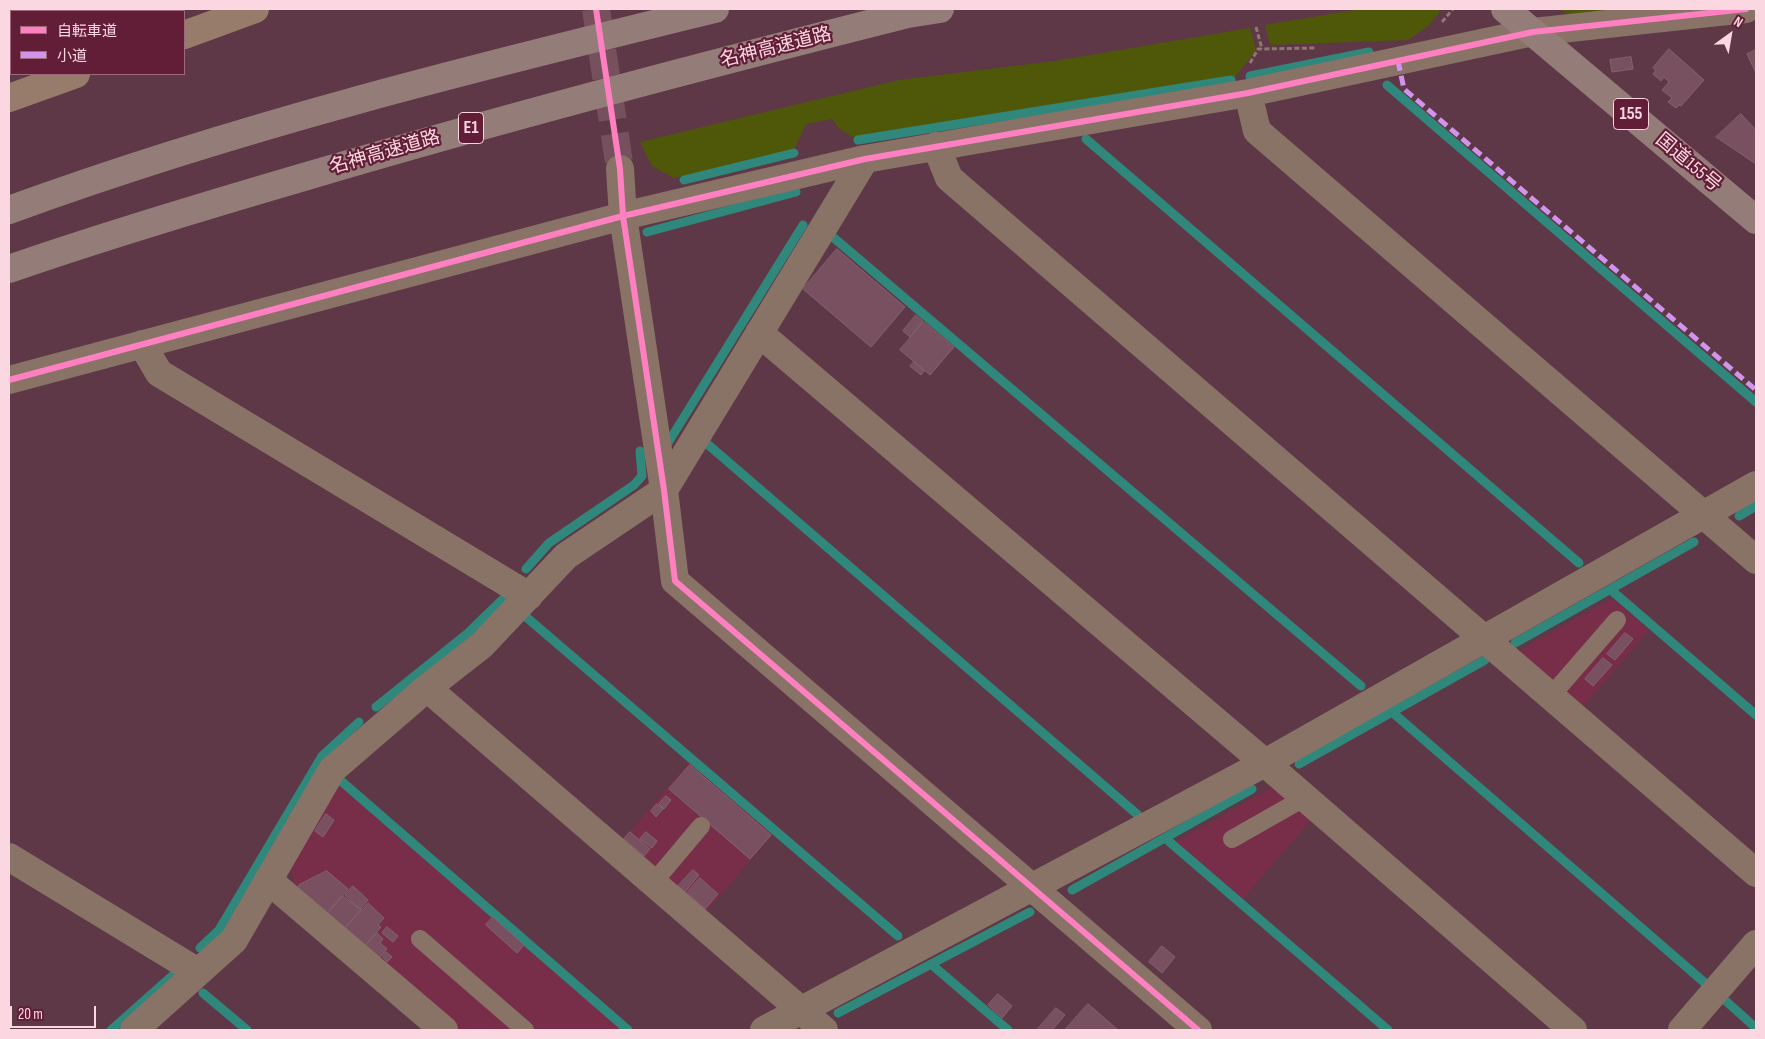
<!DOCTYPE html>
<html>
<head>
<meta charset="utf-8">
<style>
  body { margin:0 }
  #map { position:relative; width:1765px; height:1039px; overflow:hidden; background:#5e3846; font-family:"Sofia Sans Condensed","Noto Sans JP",sans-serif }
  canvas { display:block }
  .frame { position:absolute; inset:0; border:10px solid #fbd8e1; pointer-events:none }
  .legend { position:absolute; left:10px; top:10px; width:175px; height:65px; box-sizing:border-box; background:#621d37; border:1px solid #9f687b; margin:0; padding:6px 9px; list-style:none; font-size:15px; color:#fbd8e1 }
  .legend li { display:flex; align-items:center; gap:10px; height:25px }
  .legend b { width:25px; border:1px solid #9f687b }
  .north { position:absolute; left:1705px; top:10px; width:50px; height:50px; -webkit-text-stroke:4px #621d37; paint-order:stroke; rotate:32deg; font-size:14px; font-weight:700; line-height:20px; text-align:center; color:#fbd8e1 }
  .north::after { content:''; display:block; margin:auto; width:18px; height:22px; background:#fbd8e1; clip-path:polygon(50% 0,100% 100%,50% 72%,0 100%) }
  .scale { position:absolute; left:10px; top:1006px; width:86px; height:22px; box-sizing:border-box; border:2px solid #fbd8e1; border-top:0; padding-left:6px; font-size:15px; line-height:18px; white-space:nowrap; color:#fbd8e1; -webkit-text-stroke:4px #621d37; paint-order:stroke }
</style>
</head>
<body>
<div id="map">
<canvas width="1765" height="1039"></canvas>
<div class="frame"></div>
<ul class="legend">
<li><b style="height:6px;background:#ff80c0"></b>自転車道</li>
<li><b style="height:6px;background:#d193ec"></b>小道</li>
</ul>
<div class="north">N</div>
<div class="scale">20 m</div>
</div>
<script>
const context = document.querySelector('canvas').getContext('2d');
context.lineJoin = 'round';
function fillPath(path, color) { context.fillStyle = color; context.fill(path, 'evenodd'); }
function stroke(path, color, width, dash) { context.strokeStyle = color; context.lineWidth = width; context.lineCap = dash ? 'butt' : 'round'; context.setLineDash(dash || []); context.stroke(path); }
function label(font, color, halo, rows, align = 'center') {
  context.font = font + ' "Sofia Sans Condensed","Noto Sans JP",sans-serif'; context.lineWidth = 4.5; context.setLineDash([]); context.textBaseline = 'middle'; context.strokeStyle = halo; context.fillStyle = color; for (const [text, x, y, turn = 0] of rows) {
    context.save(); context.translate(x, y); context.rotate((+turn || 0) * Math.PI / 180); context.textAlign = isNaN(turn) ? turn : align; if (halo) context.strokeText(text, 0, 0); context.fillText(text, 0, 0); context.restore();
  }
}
const built = new Path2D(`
  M1612,598l37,32 -66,77 -64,-56z
  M689,763l84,71 -68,79 -83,-72z
  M341,784l283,246h-166l-162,-138 -6,-26z
  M1272,787l39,33 -68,79 -67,-57z`);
const green = new Path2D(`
  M1361,9h78v4l-11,13 -20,14 -138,5 -5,-20z
  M1559,9h65l-55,6z
  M1250,28l6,22 -21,27 -383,60 -13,-9 -7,-9 -26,5 -12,26 -120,28 -22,-12 -12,-24 259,-62 156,-19z`);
const stream = new Path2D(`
  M1250,76l119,-24
  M1387,85l369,317
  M1086,139l493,424
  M858,140l373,-60
  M684,180l110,-27
  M647,232l149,-40
  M834,238l527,448
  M705,442l433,373
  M666,446l137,-221
  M1739,516l17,-10
  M526,569l23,-26 85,-58 8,-9 -2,-25
  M1611,590l145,125
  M525,616l373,320
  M1515,643l179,-101
  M376,707l92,-74 36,-35
  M1392,712l313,271
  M1299,764l186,-104
  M340,780l288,250
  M1165,838l223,192
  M1072,890l180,-101
  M200,948l19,-18 103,-174 37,-34
  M931,964l77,66
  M203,993l44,37
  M1727,1002l29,26
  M838,1013l192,-101
  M111,1030l62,-55`);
const building = new Path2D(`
  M1669,49l35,31 -23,26 -2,-1 -3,3 -8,-6 4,-4 -10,-8 7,-8 -5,-5 -3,4 -8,-7 3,-4 -3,-2z
  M1756,50v23l-9,-19z
  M1631,57l2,12 -21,3 -2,-12z
  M1741,114l15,16v34l-40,-27z
  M837,249l68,58 -34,40 -68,-58z
  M916,315l7,6 -13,16 -7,-6z
  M924,322l30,25 -24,28 -30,-25z
  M914,362l10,9 -3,4 -11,-9z
  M1625,633l8,6 -18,21 -8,-6z
  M1603,658l9,7 -19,21 -8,-7z
  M690,765l81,70 -21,24 -81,-70z
  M666,796l5,4 -7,9 -5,-5z
  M657,804l6,5 -7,8 -5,-6z
  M326,814l8,6 -11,17 -8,-6z
  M630,832l20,17 -6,7 -20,-17z
  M646,832l11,9 -5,7 -12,-9z
  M693,870l6,5 -14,17 -7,-6z
  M327,871l21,18 -23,26 -28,-24 2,-6z
  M700,878l18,16 -13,15 -18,-16z
  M353,886l15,14 -8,9 -15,-14z
  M343,896l18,14 -18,20 -17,-14z
  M368,903l16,15 -6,7 3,2 -18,21 -20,-17z
  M493,917l31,28 -7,8 -31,-28z
  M387,927l11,9 -5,6 -11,-9z
  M377,933l6,6 -3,4 7,6 -10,11 -13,-11z
  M1162,946l13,11 -13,16 -13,-11z
  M386,952l6,5 -5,5 -5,-6z
  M998,994l14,12 -10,12 -14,-13z
  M1088,1004l30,26h-53z
  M1056,1008l9,7 -13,15h-15z`);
const streetTunnel = new Path2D(`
  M596,9l24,160`);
const path = new Path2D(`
  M1442,22l11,-13
  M1256,27l6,22
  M1250,63l8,-14 58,-1`);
const lane = new Path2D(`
  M1551,696l66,-76
  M1232,839l72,-41
  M653,883l48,-57
  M420,939l105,91`);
const street = new Path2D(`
  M1248,93l9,38 499,429
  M936,146l13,32 807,695
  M620,169l3,47 41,274 11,91 523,449
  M759,333l506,430 308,267
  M142,344l17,29 370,223
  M9,380l614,-164 242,-57 383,-66 285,-61 213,-23
  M427,688l397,342
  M9,857l189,115
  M268,880l176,150
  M134,1030l100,-90 98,-170 95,-82 55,-43 84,-89 98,-66 201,-331
  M764,1030l501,-267 491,-278
  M1682,1030l74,-86`);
const secondary = new Path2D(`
  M184,35l71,-26
  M9,98l67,-24`);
const highway = new Path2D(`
  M1505,9l251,211
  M9,210c230,-84 468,-143 706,-201
  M9,269c101,-35 202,-65 305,-95 197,-58 395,-110 594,-160l32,-5`);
const quiet = new Path2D(`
  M1398,61l6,28 352,301`);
const cycleway = new Path2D(`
  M596,9l24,160 3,47 41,274 11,91 523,449
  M9,380l614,-164 242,-57 383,-66 285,-61 213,-23`);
const shields = [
  [1631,114,35],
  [471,128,25]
];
const shieldNames = [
  ["155",1631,114],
  ["E1",471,128]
];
const streetNames = [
  ["名神高速道路",776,48,-14],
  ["名神高速道路",385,153,-16],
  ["国道155号",1688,163,40]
];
fillPath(built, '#782e49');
fillPath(green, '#4f5809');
stroke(stream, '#2f887b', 9);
fillPath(building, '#78505f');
stroke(building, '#83636e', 1);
stroke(streetTunnel, '#76505d', 28, [28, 14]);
stroke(path, '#8e7873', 3, [5, 2.5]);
stroke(lane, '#897366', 18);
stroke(street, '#897366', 28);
stroke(secondary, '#977c6b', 28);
stroke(highway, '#947c79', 28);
stroke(quiet, '#d193ec', 5, [10, 5]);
stroke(cycleway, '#ff80c0', 6);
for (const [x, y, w] of shields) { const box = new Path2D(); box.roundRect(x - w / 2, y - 15.5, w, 31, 4); context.fillStyle = '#621d37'; context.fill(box); stroke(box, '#fbd8e1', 1); }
label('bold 18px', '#fbd8e1', null, shieldNames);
label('19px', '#fbd8e1', '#621d37', streetNames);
</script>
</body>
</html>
